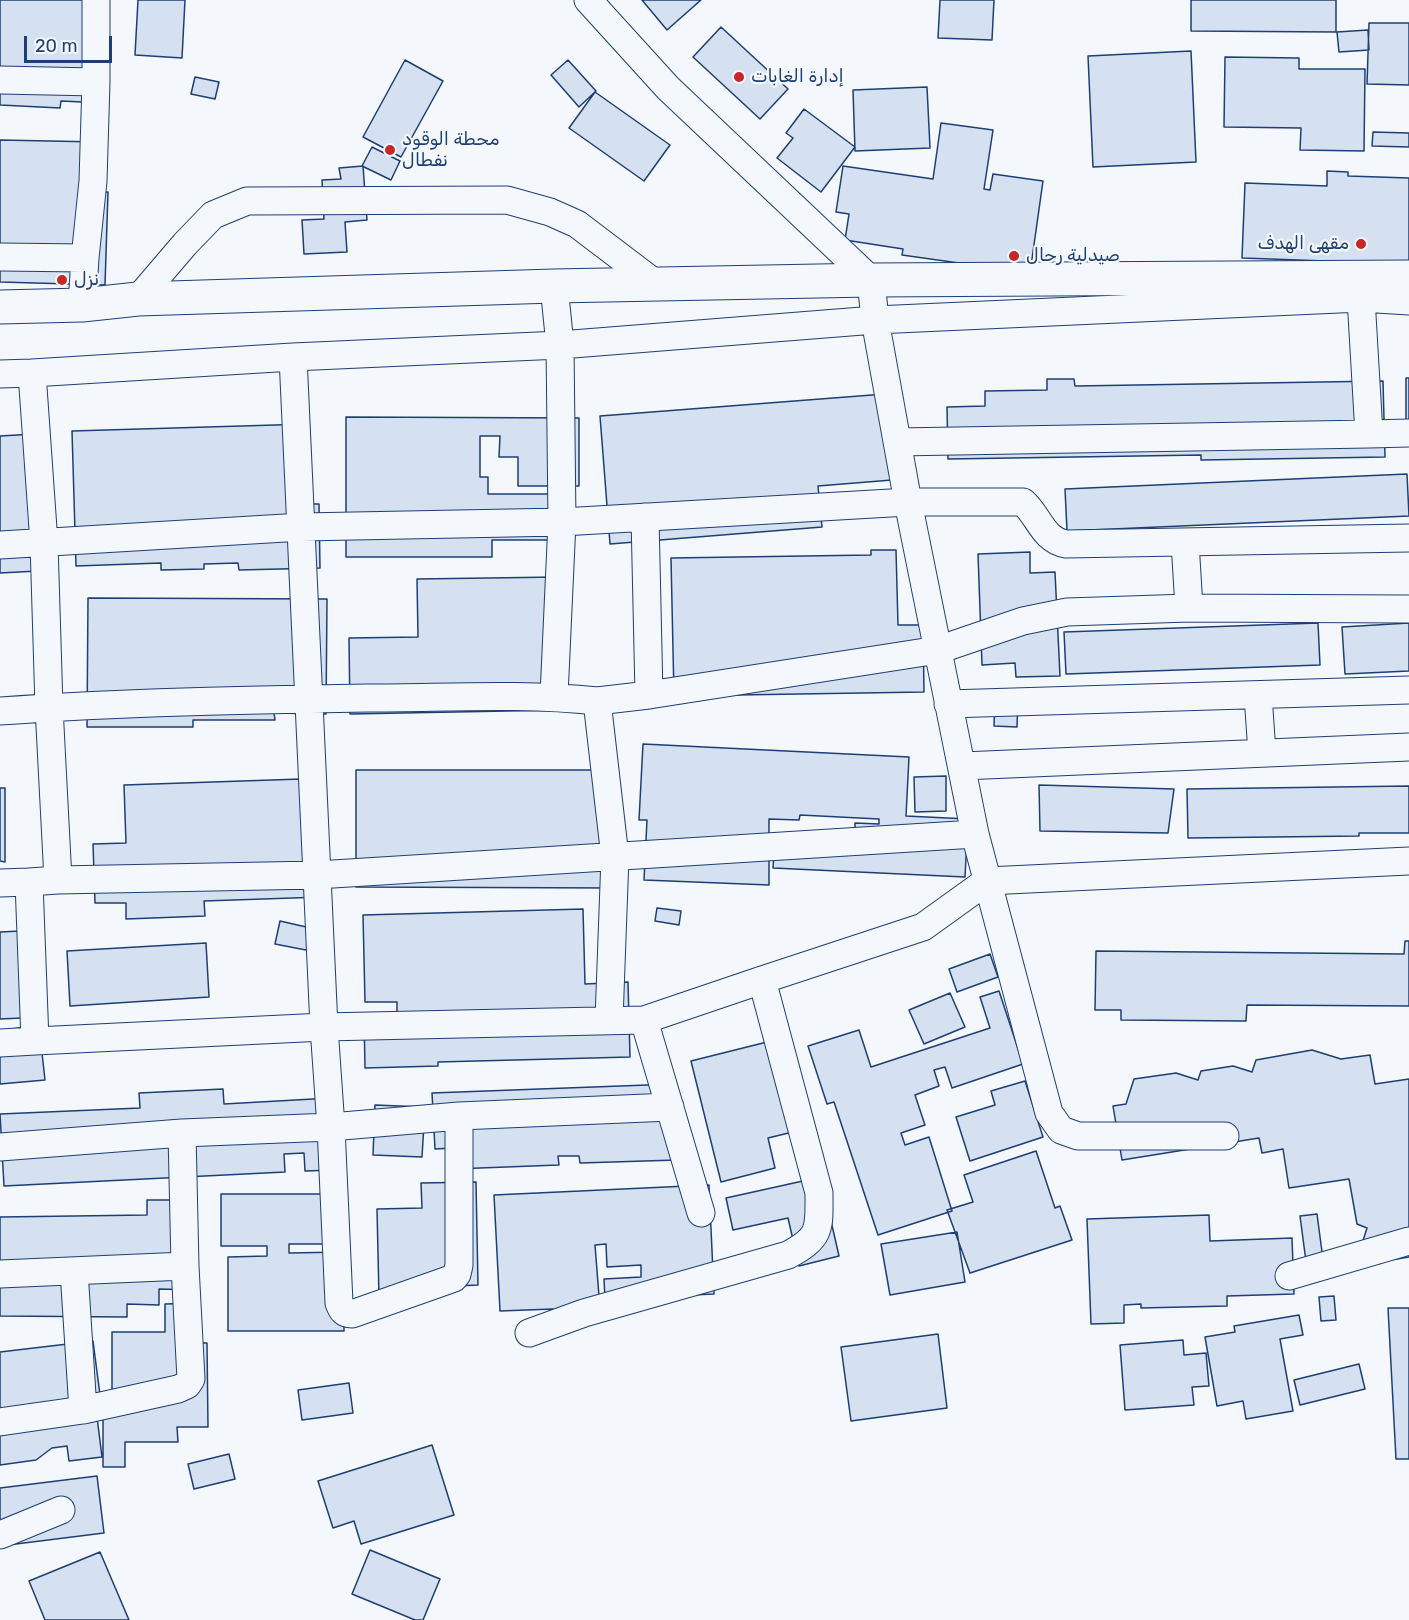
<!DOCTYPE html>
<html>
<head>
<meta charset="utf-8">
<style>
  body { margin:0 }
  #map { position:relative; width:1409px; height:1620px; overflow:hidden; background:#f4f7fb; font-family:Rubik,sans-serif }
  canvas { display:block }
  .scale { position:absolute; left:24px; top:36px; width:88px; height:27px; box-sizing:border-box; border:3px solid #1d3f73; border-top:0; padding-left:8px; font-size:18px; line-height:21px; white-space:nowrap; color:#1d3f73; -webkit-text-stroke:4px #f4f7fb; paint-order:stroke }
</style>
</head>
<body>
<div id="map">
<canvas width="1409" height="1620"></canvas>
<div class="scale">20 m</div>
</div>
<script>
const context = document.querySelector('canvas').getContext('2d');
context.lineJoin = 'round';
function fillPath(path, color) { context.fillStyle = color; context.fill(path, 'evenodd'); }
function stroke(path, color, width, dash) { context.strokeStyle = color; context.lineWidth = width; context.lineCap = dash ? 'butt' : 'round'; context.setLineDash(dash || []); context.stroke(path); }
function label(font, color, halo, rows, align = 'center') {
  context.font = font + ' Rubik,Vazirmatn,sans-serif'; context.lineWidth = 4.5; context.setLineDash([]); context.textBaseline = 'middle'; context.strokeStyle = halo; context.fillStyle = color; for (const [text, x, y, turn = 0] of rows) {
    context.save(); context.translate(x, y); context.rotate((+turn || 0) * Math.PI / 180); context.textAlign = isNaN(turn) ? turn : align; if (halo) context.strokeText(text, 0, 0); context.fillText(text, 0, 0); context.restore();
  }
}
const building = new Path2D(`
  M0,0h109l-5,103 -43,-2 -1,7 -60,-3z
  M138,0h47l-3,58 -47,-3z
  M642,0h59l-34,30z
  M940,0h54l-2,40 -54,-2z
  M1191,0h145v32l-145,-1z
  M1369,23h40v62l-42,-1z
  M721,27l67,62 -28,30 -67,-62z
  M1368,30l1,20 -30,2 -2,-20z
  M1191,51l5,111 -103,5 -5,-111z
  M1225,57l74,1v11h66l-1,82 -64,-1 1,-22 -77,-1z
  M405,60l38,21 -42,76 -38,-20z
  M568,60l28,31 -17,16 -28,-32z
  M195,77l24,5 -4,17 -24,-5z
  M927,87l3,61 -75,3 -2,-61z
  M595,92l75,53 -26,36 -75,-53z
  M804,109l51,38 -34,45 -44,-34 16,-20 -7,-5z
  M941,123l52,7 -9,59 6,1 3,-16 50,7 -13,92 -128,-18 1,-6 -58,-9 4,-26 -13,-2 7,-46 90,13z
  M1373,132l36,1v14l-37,-1z
  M0,140l99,2 -1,50h10l-3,93 -105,-3z
  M372,147l28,14 -9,19 -29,-14z
  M363,166l4,54 -22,2 2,30 -43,2 -2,-34 22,-1 -2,-39 19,-1 -2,-11z
  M1327,171l21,1v4l61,2v86l-167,-6 3,-75 82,3z
  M1406,378h3v68h-3z
  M1047,379h27l1,7 308,-5 2,76 -184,3v-5l-253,4 -1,-52 38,-1v-15l62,-1z
  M885,394l7,86 -74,6 4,41 -212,17 -10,-128z
  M346,417l233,1v68h-61v-29h-19l1,-21h-20v41h8v17h83v46h-79v17h-146z
  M309,424l3,80h7l1,64 -81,2 -1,-7 -34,1v5l-43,1v-7l-85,3 -4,-135z
  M34,434l23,136 -57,3v-137z
  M1407,474l2,42 -342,15 -2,-42z
  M871,550h25l2,75h25l1,67 -250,4 -3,-138 200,-3z
  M1030,552v21l25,-1 5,104 -44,1 -1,-14 -33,2 -4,-111z
  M558,577l2,133 -210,4 -1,-76 69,-1 -1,-58z
  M88,598l239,1 -1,115 -52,-1 1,7h-82v7h-106z
  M1318,623l2,42 -254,9 -2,-42z
  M1409,623v48l-64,3 -3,-47z
  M995,697l23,1 -1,29 -23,-1z
  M643,744l266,13 -3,59 62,3 -3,58 -192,-9 2,-34 80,4v-15l24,1v-5l-79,-4 -1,5 -30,-1v66l-125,-5 3,-60h-8z
  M356,770h257v118l-257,-1z
  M946,776v35l-31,1 -1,-35z
  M301,779l21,118 -118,4 1,15 -79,3v-16h-31l-2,-59 33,-1 -2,-58z
  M1039,785l135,4 -6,44 -128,-2z
  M1409,786v47h-50v3l-171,2 -1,-49z
  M0,788h5v74l-5,-1z
  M657,908l24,3 -2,14 -24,-4z
  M583,909l2,75 43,-2 2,75 -192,5v4l-73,2 -1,-52 33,-1v-13h-32l-2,-87z
  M280,921l35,8 -4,22 -36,-7z
  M41,930l4,87 -45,2v-87z
  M1405,941h4v65l-162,-1 -1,16 -125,-1v-10h-26l1,-59 308,3z
  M206,943l3,54 -139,9 -3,-55z
  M990,954l8,23 -41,15 -8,-23z
  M999,991l24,73 -71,24 -7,-21 -11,3 5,16 -24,9 10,30 -24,8 4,12 24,-8 23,74 -74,24 -44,-133 -7,2 -19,-58 51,-16 12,37 119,-39 -10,-31z
  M950,993l15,34 -41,17 -15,-34z
  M39,1026l6,54 -45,4v-46l11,-1 -1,-8z
  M779,1039l22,91 -33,8 7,30 -54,14 -30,-121z
  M1312,1050l29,9 29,-4 5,29 34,-5v178l-54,9 12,-38 -10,-4 -8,-45 -60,9 -6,-39 -21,4 -3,-15 -137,22 -9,-54 13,-2 8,-25 42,-6 22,7 3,-9 32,-5 19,6 4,-12z
  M1025,1081l18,56 -73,24 -14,-44 39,-12 -4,-14z
  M674,1084l3,76 -97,3 -1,-7h-21l1,9 -106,4v-21l-18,1 -3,-56z
  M223,1089l1,15 107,-6 3,72 -29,1 -1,-18 -20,1 1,18 -281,14 -4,-72 140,-6 -1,-15z
  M375,1105l50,2 -3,50 -49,-2z
  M1036,1151l19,57 5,-2 12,34 -102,33 -23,-63 26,-8 -9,-27z
  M821,1177l18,79 -40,10 -11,-48 -55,12 -7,-32z
  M476,1182l2,103 -43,2 -56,11 -2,-89 45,-1 -1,-25z
  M709,1185l5,109 -109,5 -1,-20 37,-2v-12l-34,2 -1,-23 -11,1 6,77 -47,2 -1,-15 -53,2 -6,-116z
  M221,1194h122v50h-54v9l55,-1v79h-116v-74l39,-1v-10h-46z
  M147,1200h50l-1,90 -37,-1v16l-32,-1v13l-127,-1v-99l147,-2z
  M1317,1214l7,53 -17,2 -7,-53z
  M1209,1215l1,26 82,-3 2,56 -67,2v10l-86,2v-4l-17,1v18l-33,1 -4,-105z
  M957,1232l8,50 -75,13 -9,-51z
  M1334,1296l2,24 -15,1 -2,-24z
  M198,1303v40h9l1,84h-31l1,15h-53v25h-22v-63h9v-72h53v-28z
  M1388,1308h21v151h-13z
  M1299,1315l4,20 -23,4 13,72 -47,8 -3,-18 -26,5 -12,-69 30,-5 -1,-6z
  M938,1334l9,74 -96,13 -10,-74z
  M1183,1340l1,15 22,-2 3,33 -17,1 2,18 -69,5 -5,-65z
  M93,1341l7,54 -4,14 6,48 -33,4 -2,-15 -15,2 -16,12 -36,5v-113z
  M1359,1364l6,25 -65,16 -6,-25z
  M349,1383l4,30 -51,7 -4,-30z
  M432,1445l22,70 -93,29 -7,-23 -21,7 -15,-47z
  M229,1454l6,25 -41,10 -6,-25z
  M97,1476l7,57 -104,13v-58z
  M370,1550l70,29 -17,41h-8l-63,-26z
  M100,1552l29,68h-84l-16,-39z`);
const street = new Path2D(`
  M588,0l80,88 203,192 4,40 33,182 67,332 74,279 12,17 17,6h147
  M0,80l96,2v-82
  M0,257l85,1 8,-77 3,-99
  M554,286l6,59 315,-25 486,-22 8,136 -472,8
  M1361,298l48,3
  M138,299l47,-55 28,-29 34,-14 260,-1 43,12 27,12 79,60
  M82,305l3,-47
  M293,357l267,-12 2,177 -8,174
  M0,374l32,-1
  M1369,434l40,-1
  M645,517l4,178
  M1185,542l4,66
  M0,545l302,-18 260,-5 346,-20h115c16,14 20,38 43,42l343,-6
  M1258,695l4,58
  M597,701l52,-6 289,-45 85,-29 44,-9 122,-4 220,1
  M948,704l461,-14
  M0,711c122,-9 246,-11 369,-13 76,0 152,-5 228,3l18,156 -6,163
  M962,766l447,-19
  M58,880l259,-5 658,-41
  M0,883l29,-1
  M644,1020l118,-40
  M35,1041l289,-14 320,-7 57,193
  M0,1043l35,-2 -6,-159 29,-2 -9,-173 -5,-164 -12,-170 261,-16 31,670 7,100 -149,6 -182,14
  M459,1116v149l-2,9 -3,4 -102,36c-8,0 -10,-3 -13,-11l-8,-176 128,-11 211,-9
  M74,1271l9,139
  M0,1274l185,-8
  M1289,1276l120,-35
  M529,1333l55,-20 204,-58c34,-18 31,-27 31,-62l-57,-213 161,-53 64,-46 422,-20
  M0,1422l83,-12 95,-21 9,-4 4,-6 -6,-113 -3,-133
  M0,1535l61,-25`);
const primary = new Path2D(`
  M0,307l82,-2 56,-6 416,-13 317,-6 538,-3`);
const markers = [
  [739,77,6,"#c62828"],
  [390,150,6,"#c62828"],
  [1361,244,6,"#c62828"],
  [1014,256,6,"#c62828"],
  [62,280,6,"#c62828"]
];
const poiNames = [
  ["إدارة الغابات",751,77],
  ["محطة الوقود",402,140],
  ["نفطال",402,161],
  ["مقهى الهدف",1349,244,"right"],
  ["صيدلية رحال",1026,256],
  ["نزل",74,280]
];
fillPath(building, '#d5e0f0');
stroke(building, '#1d3f73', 1.5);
stroke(street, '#1d3f73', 29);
stroke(primary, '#1d3f73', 35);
stroke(street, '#f4f7fb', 27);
stroke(primary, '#f4f7fb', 33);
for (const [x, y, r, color] of markers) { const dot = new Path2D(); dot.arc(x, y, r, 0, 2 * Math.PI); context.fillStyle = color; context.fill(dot); stroke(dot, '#f4f7fb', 2); }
label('18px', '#1d3f73', '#f4f7fb', poiNames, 'left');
</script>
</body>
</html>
